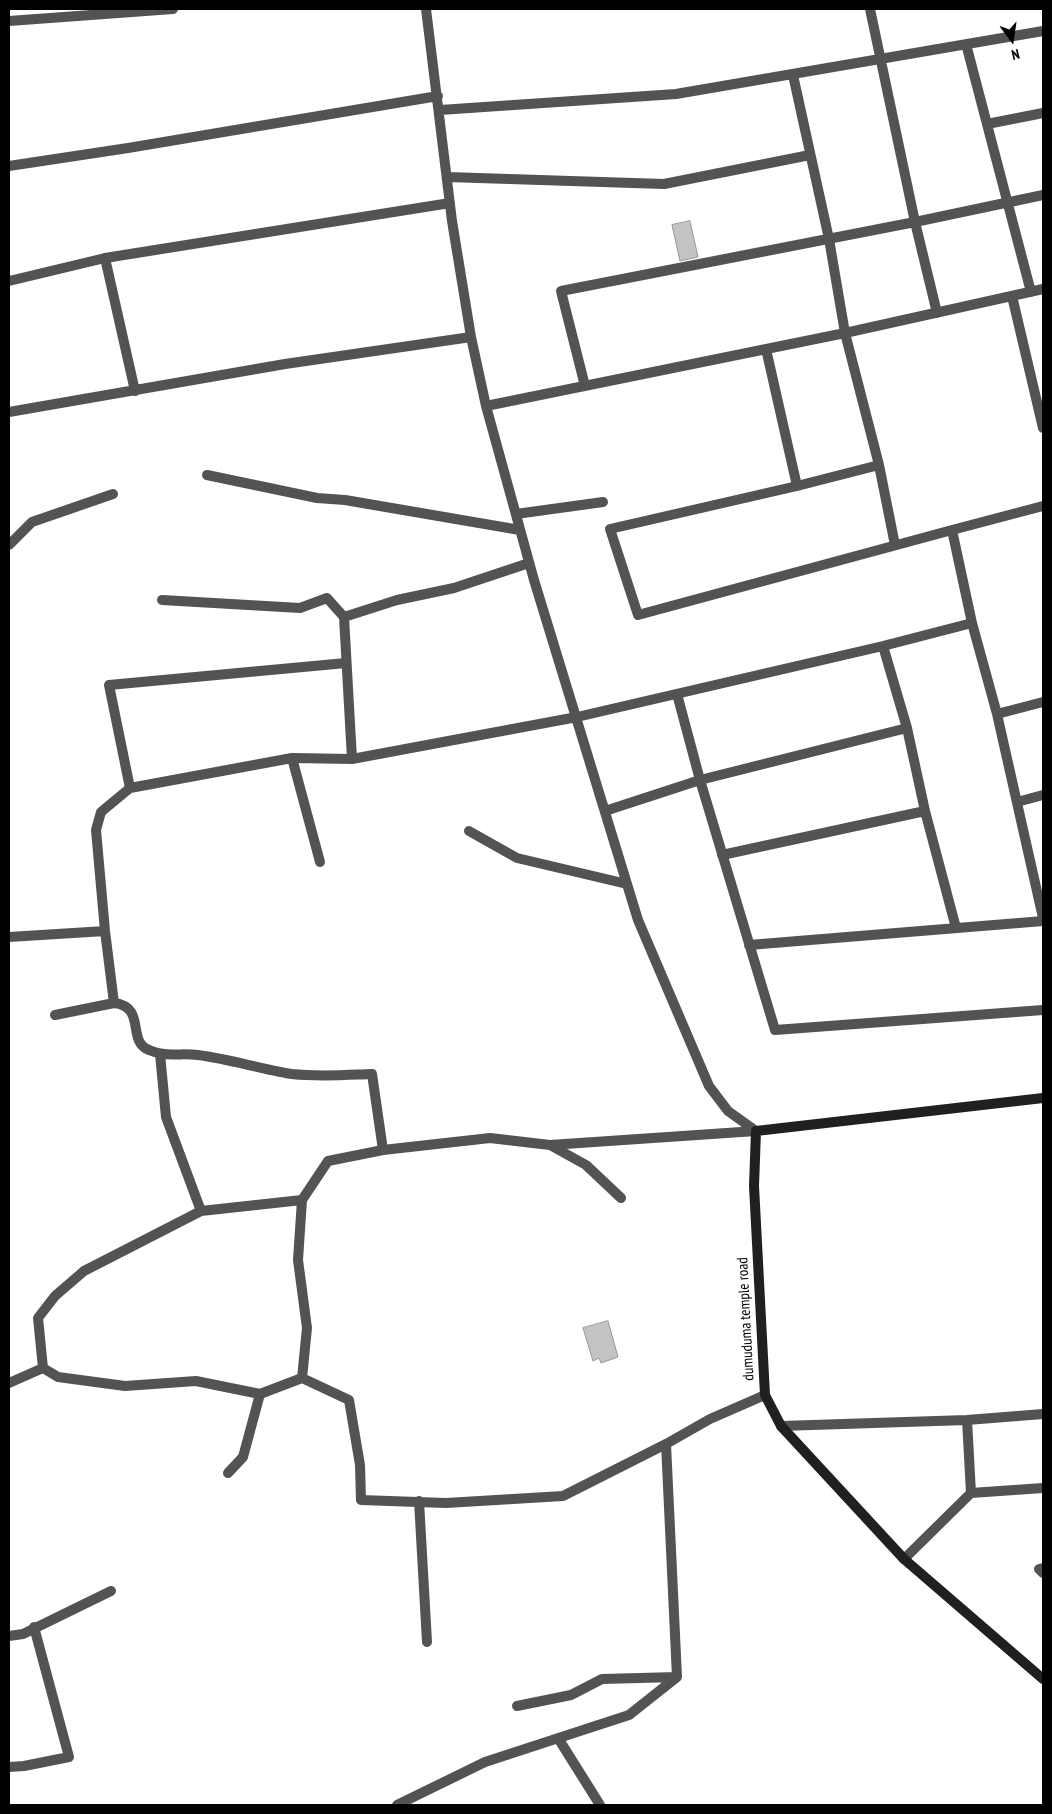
<!DOCTYPE html>
<html>
<head>
<meta charset="utf-8">
<style>
  body { margin:0 }
  #map { position:relative; width:1052px; height:1814px; overflow:hidden; background:#fff; font-family:"PT Sans Narrow",sans-serif }
  canvas { display:block }
  .frame { position:absolute; inset:0; border:10px solid #000; pointer-events:none }
  .north { position:absolute; left:987px; top:15px; width:50px; height:50px; -webkit-text-stroke:4px #fff; paint-order:stroke; rotate:166deg; font-size:14px; font-weight:700; line-height:20px; text-align:center; color:#000 }
  .north::after { content:''; display:block; margin:auto; width:18px; height:22px; background:#000; clip-path:polygon(50% 0,100% 100%,50% 72%,0 100%) }
</style>
</head>
<body>
<div id="map">
<canvas width="1052" height="1814"></canvas>
<div class="frame"></div>
<div class="north">N</div>
</div>
<script>
const context = document.querySelector('canvas').getContext('2d');
context.lineJoin = 'round';
function fillPath(path, color) { context.fillStyle = color; context.fill(path, 'evenodd'); }
function stroke(path, color, width, dash) { context.strokeStyle = color; context.lineWidth = width; context.lineCap = dash ? 'butt' : 'round'; context.setLineDash(dash || []); context.stroke(path); }
function label(font, color, halo, rows, align = 'center') {
  context.font = font + ' "PT Sans Narrow",sans-serif'; context.lineWidth = 4.5; context.setLineDash([]); context.textBaseline = 'middle'; context.strokeStyle = halo; context.fillStyle = color; for (const [text, x, y, turn = 0] of rows) {
    context.save(); context.translate(x, y); context.rotate((+turn || 0) * Math.PI / 180); context.textAlign = isNaN(turn) ? turn : align; if (halo) context.strokeText(text, 0, 0); context.fillText(text, 0, 0); context.restore();
  }
}
const building = new Path2D(`
  M690,221l8,36 -18,4 -8,-36z
  M608,1321l10,36 -17,6 -2,-5 -6,3 -10,-33z`);
const street = new Path2D(`
  M426,9l26,212 19,116 15,69 48,174 104,340 71,166 19,25 28,20
  M870,9l45,213 22,91
  M9,21l164,-12
  M966,44l65,248
  M793,75l36,164 16,94 34,132 -82,21
  M440,110l236,-16 367,-63
  M987,124l56,-11
  M9,166l119,-18 310,-52
  M447,177l217,7 146,-29
  M105,258l30,133
  M9,281l96,-23 345,-55
  M1012,296l31,132
  M766,349l31,137 -187,43 28,86 314,-85 20,93 -89,23
  M585,386l-24,-95 354,-69 128,-27
  M486,406l359,-73 198,-44
  M9,412l276,-48 186,-27
  M879,465l16,80
  M207,475l110,23 28,2 175,30
  M516,514l87,-12
  M952,530l91,-24
  M9,545l23,-23 81,-28
  M162,600l138,8 27,-10 17,19 53,-17 57,-12 75,-25
  M344,617l8,142 225,-42 306,-71 24,82
  M972,623l25,91
  M677,694l23,86 207,-52 18,83
  M1043,702l-46,12 46,204
  M292,758l28,104
  M130,788l-21,-103 237,-22
  M1017,802l26,-7
  M605,811l95,-31 75,250 268,-20
  M469,831l48,27 110,26
  M722,855l203,-44 31,117
  M9,937l96,-6
  M749,945l294,-24
  M114,1003l-9,-72 -9,-101 5,-18 29,-24 162,-30 60,1
  M55,1015l59,-12c33,4 12,38 35,47 15,7 33,3 49,5 32,4 62,14 94,19 26,3 53,1 80,0l11,76 107,-12 60,7 36,20 35,33
  M160,1054l6,63 35,94 -117,60 -29,25 -17,22 5,50 15,9 67,9 71,-5 64,13 42,-16 47,22 11,65 1,35 85,3 117,-7 103,-52 44,-25 55,-24
  M550,1145l206,-14
  M201,1211l101,-11
  M302,1378l5,-50 -9,-68 4,-60 26,-39 55,-11
  M9,1383l34,-15
  M781,1426l186,-6 76,-6
  M228,1473l15,-16 17,-63
  M971,1493l72,-5
  M419,1501l8,141
  M904,1559l67,-66 -4,-73
  M1043,1568l-4,1 4,4
  M9,1636l14,-2 88,-43
  M517,1706l54,-11 31,-16 75,-2 -11,-233
  M558,1738l42,67
  M9,1767l15,-1 45,-9 -35,-130
  M397,1805l88,-43 144,-47 48,-38`);
const secondary = new Path2D(`
  M1043,1098l-287,33 -2,55 11,209 16,31 123,133 139,120`);
const streetNames = [
  ["dumuduma temple road",746,1319,-93]
];
fillPath(building, '#c3c3c3');
stroke(building, '#979797', 1);
stroke(street, '#535353', 10);
stroke(secondary, '#202020', 10);
label('15px', '#000', '#fff', streetNames);
</script>
</body>
</html>
